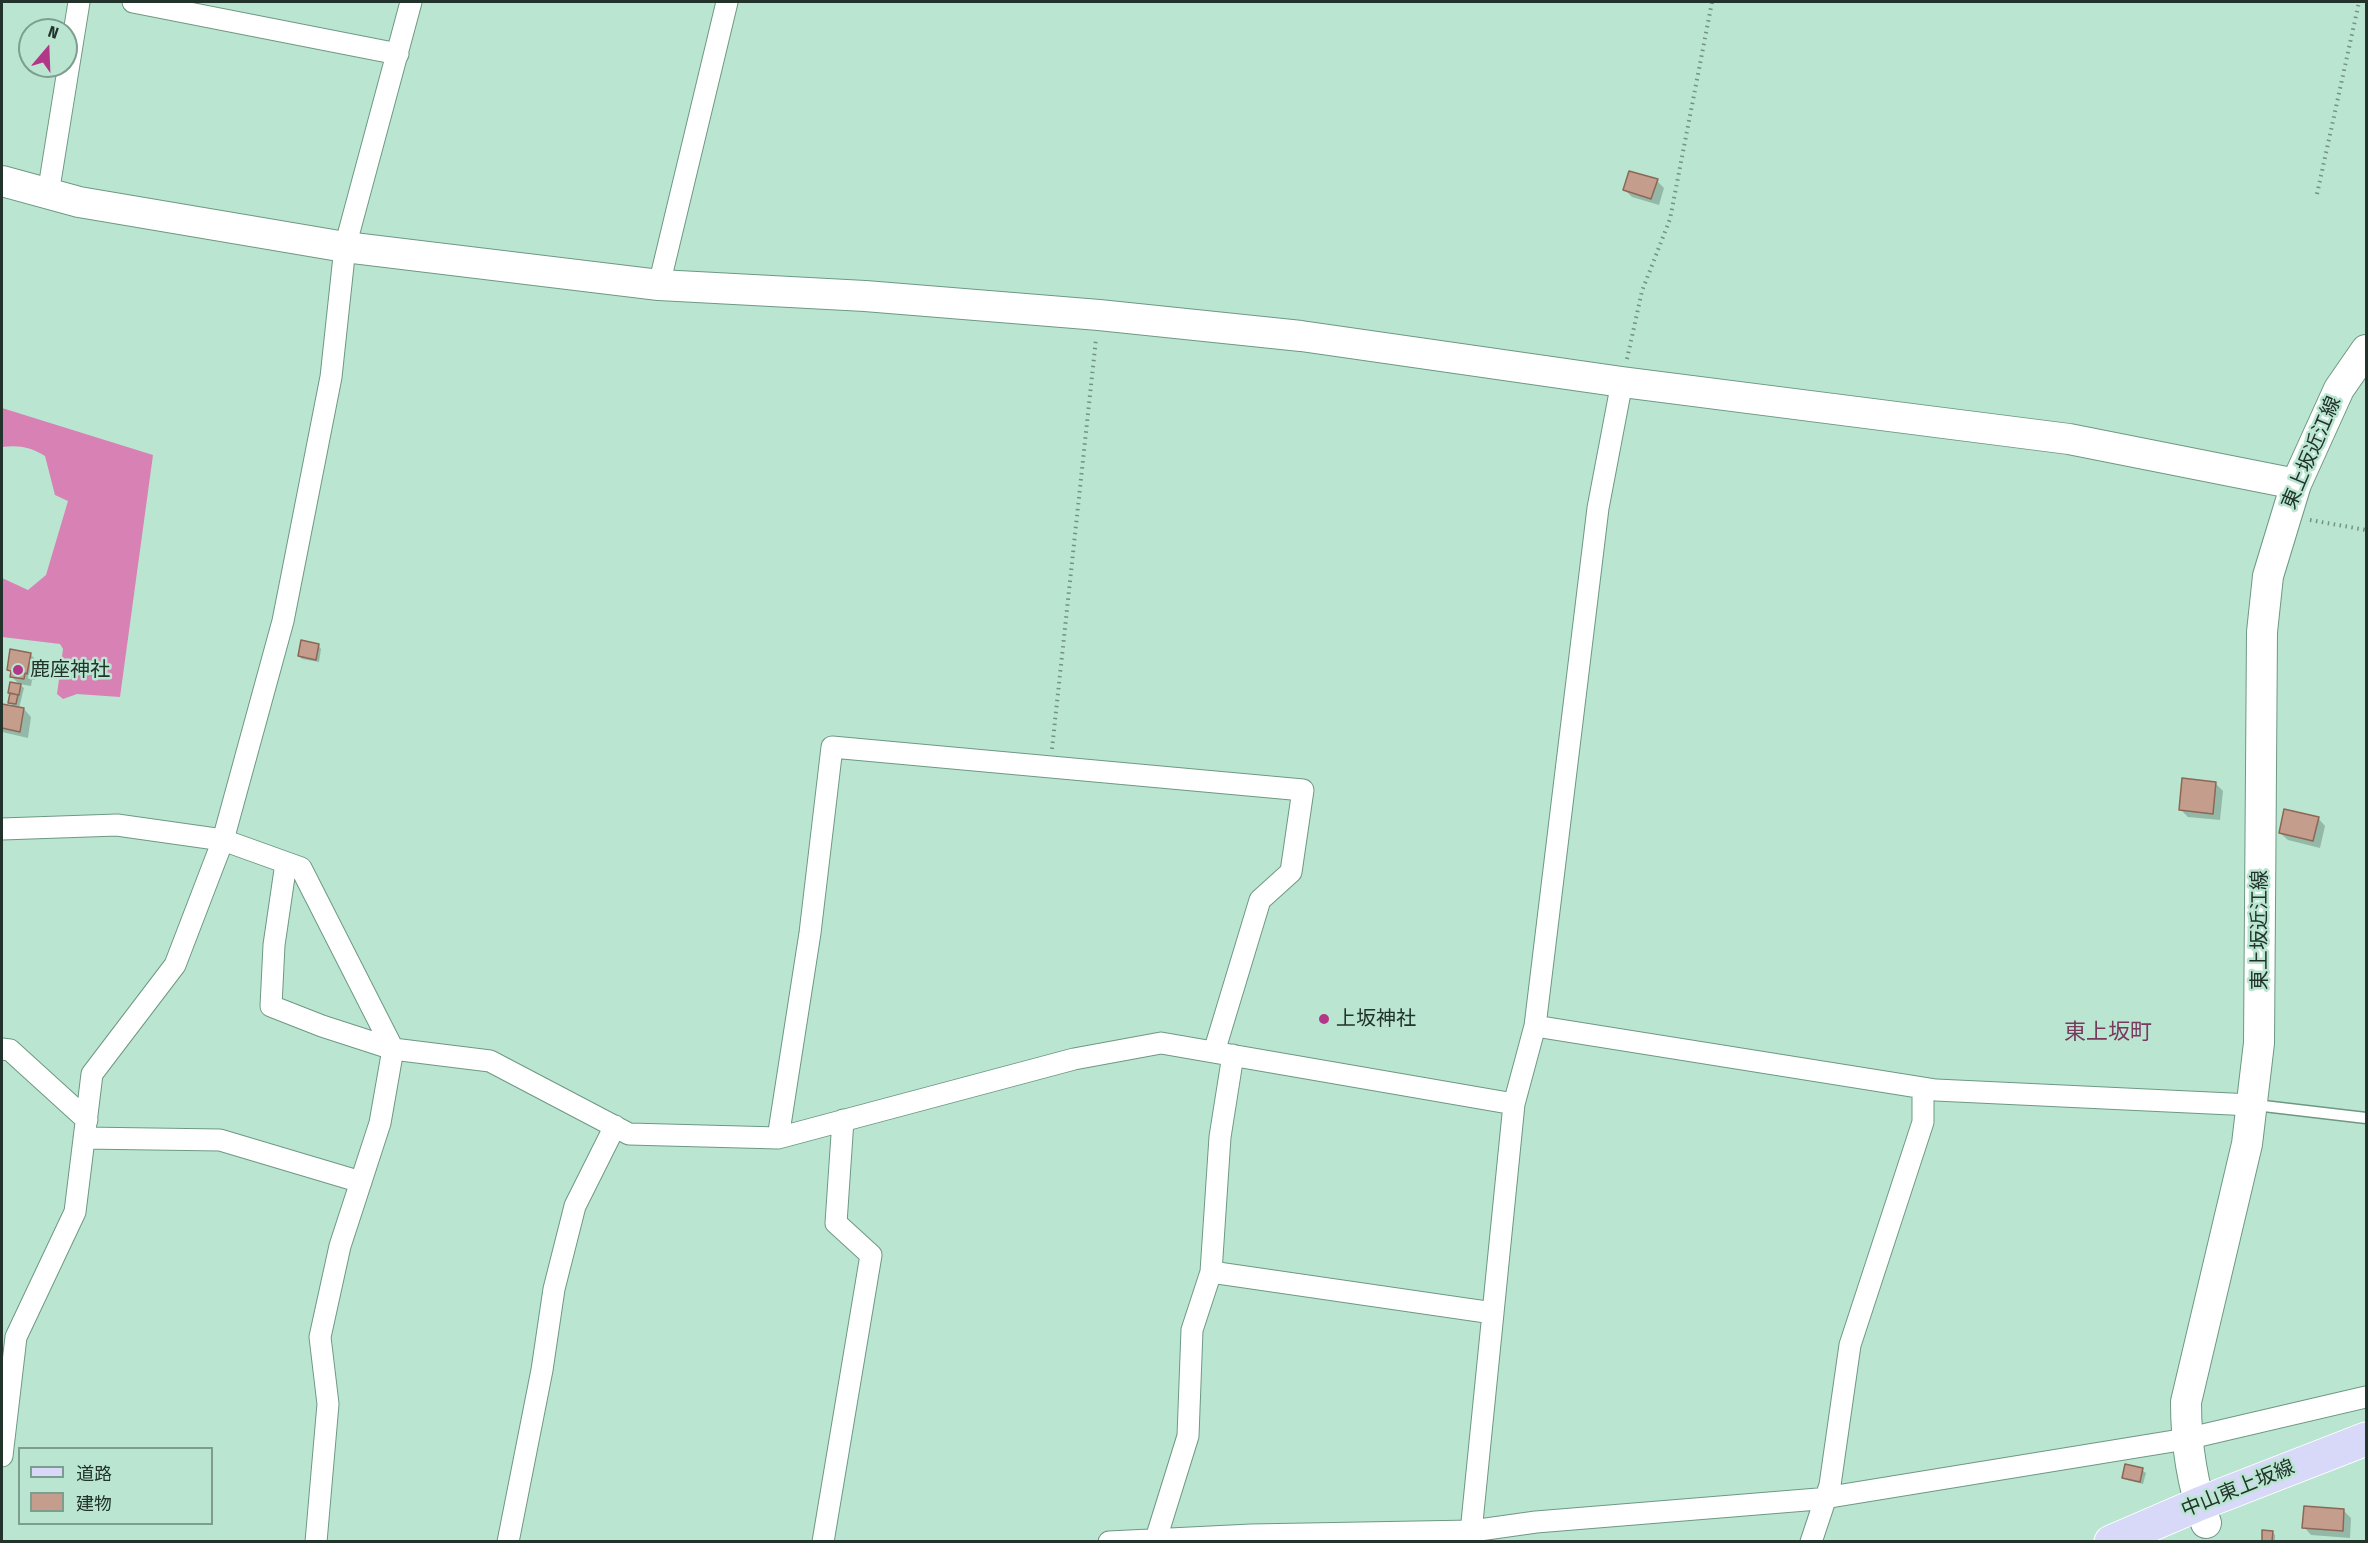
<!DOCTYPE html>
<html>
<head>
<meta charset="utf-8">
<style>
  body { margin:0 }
  #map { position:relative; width:2368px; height:1543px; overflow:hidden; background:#bae6d1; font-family:"Fira Sans Condensed","Noto Sans JP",sans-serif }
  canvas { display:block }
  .frame { position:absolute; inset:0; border:3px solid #21332b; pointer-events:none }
  .legend { position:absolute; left:18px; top:1447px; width:195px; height:78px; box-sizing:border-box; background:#bae6d1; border:2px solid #7d9e8f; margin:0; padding:8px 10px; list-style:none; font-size:18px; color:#21332b }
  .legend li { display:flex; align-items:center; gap:12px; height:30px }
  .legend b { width:30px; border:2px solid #7d9e8f }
  .north { position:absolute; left:18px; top:18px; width:60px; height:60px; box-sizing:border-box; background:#bae6d1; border:2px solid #7d9e8f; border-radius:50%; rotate:19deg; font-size:16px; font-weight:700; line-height:24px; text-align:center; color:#21332b }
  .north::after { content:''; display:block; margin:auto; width:21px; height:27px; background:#b33788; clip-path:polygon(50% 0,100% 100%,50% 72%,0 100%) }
</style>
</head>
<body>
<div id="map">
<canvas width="2368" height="1543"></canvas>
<div class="frame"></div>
<ul class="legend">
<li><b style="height:8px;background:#d8d9f8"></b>道路</li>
<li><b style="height:16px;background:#c59d8c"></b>建物</li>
</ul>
<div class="north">N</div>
</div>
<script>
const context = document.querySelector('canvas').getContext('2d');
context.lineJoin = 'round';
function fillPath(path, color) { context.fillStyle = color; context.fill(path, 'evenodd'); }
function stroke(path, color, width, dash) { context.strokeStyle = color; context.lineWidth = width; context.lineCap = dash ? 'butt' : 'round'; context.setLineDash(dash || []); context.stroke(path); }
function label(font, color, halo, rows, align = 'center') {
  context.font = font + ' "Fira Sans Condensed","Noto Sans JP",sans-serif'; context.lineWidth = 5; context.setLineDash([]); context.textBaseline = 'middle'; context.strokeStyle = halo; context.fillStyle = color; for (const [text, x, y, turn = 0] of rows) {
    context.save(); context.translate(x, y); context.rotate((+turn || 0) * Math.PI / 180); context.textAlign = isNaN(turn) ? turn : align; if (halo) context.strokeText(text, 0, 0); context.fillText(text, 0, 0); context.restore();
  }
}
const forest = new Path2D(`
  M2,408l151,47 -33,242 -43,-3 -14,5 -6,-5 6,-45 -3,-5 -58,-7v-59l26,12 18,-15 22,-74 -13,-6 -10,-39c-15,-9 -26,-11 -43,-9z`);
const shadow = new Path2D(`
  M1657,181l7,7 -5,17 -27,-8 -7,-7z
  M318,645l3,4 -2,13 -17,-3 -3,-3z
  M30,654l8,8 -3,18h-3l-1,6 -12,-2 5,4 -5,20 5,1 7,8 -3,21 -26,-6v-27l13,3 -6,-6 11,-17 -9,-9 1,-3 -4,-3z
  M2215,783l8,8 -3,29 -32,-3 -7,-7z
  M2318,818l7,8 -5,22 -32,-8 -8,-7z
  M2142,1470l4,3 -3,11 -16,-4 -3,-3z
  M2344,1511l7,7 -1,20 -39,-3 -7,-8z
  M2272,1532l3,3v7h-12z`);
const building = new Path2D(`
  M1629,171l29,8 -7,20 -28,-9z
  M301,640l18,4 -3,16 -18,-4z
  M10,649l21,4 -4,21 -2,-1 -1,6 -14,-2 1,-6 -4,-1z
  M10,682l11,2 -2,11 -11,-2z
  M10,693l8,2 -2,9 -8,-1z
  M2,704l22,4 -4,24 -18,-4z
  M2182,778l34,4 -3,32 -34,-4z
  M2284,809l35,8 -6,24 -34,-8z
  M2125,1464l18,4 -3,14 -18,-4z
  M2304,1506l40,3 -1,22 -41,-3z
  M2262,1530l11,1 -1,11h-10z`);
const path = new Path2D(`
  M2317,194l42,-192
  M1627,359l15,-68 28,-72 42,-217
  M2310,520l56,10
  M1052,749l44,-410`);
const lane = new Path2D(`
  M2255,1105l111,13`);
const street = new Path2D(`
  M133,2l265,52
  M48,194l31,-192
  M659,285l68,-283
  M2,829l115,-4 106,15 78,28 92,181 97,12 139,73 149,4 296,-79 87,-16 353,61
  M286,863l-12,82 -3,61 51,20 71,23 -13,74 -40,123 -20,91 8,67 -12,138
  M1535,1026l401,64 316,15
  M2,1049l8,1 77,70
  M1233,1055l-13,82 -9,135 282,41
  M84,1138l136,2 141,42
  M778,1138l32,-205 22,-186 471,43 -12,82 -31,28 -46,152
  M2,1456l14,-119 59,-125 17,-138 83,-109 48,-125 60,-219 48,-244 14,-130 66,-245
  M508,1542l34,-172 12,-81 21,-83 40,-80
  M823,1542l48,-287 -35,-32 7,-103
  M1109,1542l142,-7 221,-4 64,-9 282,-23 368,-60 180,-42
  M1155,1542l33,-106 4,-106 19,-58
  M1470,1542l44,-438 21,-78 63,-518 24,-126
  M1811,1542l19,-57 20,-140 73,-223v-34`);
const secondary = new Path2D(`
  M2,181l77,21 266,45 314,38 206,11 234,19 202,21 321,46 447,57 227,45
  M2206,1523c-14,-39 -20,-80 -20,-121l61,-258 12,-101 3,-411 6,-56 28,-92 43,-95 27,-39`);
const primary = new Path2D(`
  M2111,1542l88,-38 167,-65`);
const markers = [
  [18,670,6,"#b33788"],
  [1324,1019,6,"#b33788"]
];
const streetNames = [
  ["東上坂近江線",2312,453,-67],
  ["東上坂近江線",2260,930,-90],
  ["中山東上坂線",2238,1489,-22]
];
const poiNames = [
  ["鹿座神社",30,670],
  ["上坂神社",1336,1019]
];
const quarterNames = [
  ["東上坂町",2108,1033]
];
fillPath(forest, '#d881b4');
fillPath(shadow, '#0003');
fillPath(building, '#c59d8c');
stroke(building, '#8c6756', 1.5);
stroke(lane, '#6e9884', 13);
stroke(street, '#6e9884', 23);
stroke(secondary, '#6e9884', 32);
stroke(primary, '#fff', 35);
stroke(path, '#729283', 4, [1.5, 4.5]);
stroke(lane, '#fff', 10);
stroke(street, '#fff', 21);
stroke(secondary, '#fff', 30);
stroke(primary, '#d8d9f8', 33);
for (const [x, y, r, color] of markers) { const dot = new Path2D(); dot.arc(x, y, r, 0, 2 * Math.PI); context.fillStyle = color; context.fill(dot); stroke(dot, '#bae6d1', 2); }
label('20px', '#21332b', '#bae6d1', streetNames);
label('20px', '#21332b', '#bae6d1', poiNames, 'left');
label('22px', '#78395f', '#bae6d1', quarterNames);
</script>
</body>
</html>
